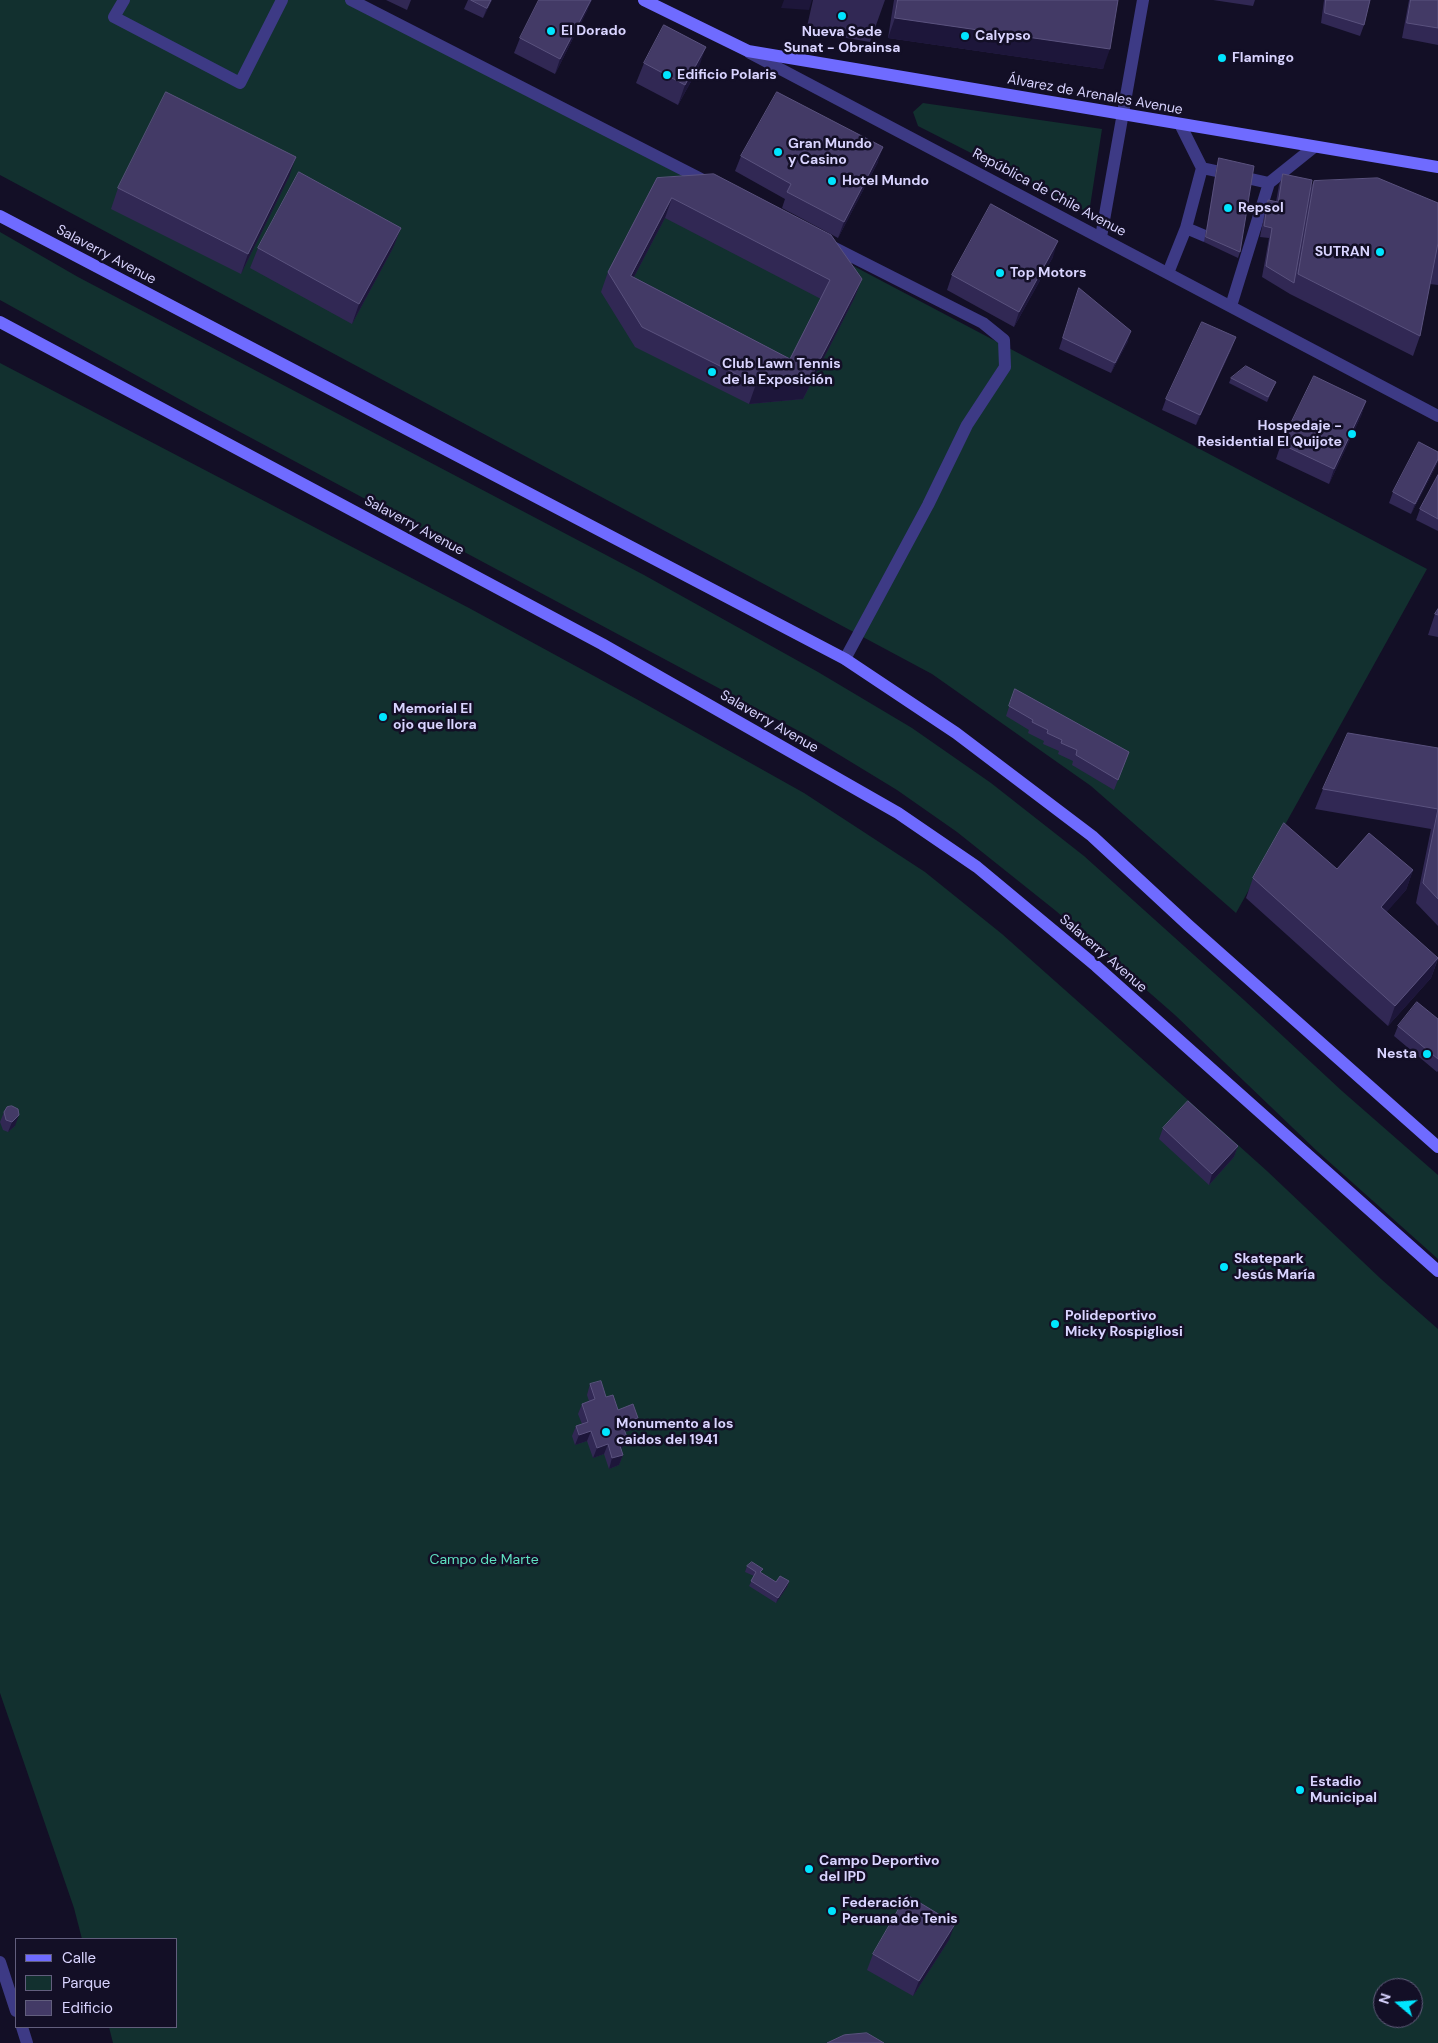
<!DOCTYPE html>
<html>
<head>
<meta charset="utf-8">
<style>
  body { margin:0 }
  #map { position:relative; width:1438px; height:2043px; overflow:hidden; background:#130f26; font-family:"DM Sans",sans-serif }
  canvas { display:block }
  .legend { position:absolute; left:15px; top:1938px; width:162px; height:90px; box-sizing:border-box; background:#130f26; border:1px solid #625e7d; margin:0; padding:6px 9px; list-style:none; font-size:15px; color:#d9d4ff }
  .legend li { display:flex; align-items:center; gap:10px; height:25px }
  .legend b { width:25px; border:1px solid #625e7d }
  .north { position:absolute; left:1373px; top:1978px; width:50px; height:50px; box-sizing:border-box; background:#130f26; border:1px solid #625e7d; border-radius:50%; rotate:288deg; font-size:14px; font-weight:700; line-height:20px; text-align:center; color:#d9d4ff }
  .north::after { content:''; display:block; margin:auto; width:18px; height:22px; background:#00e5ff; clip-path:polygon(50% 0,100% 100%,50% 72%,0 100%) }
</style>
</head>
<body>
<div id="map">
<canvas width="1438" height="2043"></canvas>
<ul class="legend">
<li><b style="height:6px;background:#6f6bff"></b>Calle</li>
<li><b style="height:14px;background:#12302f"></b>Parque</li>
<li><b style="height:14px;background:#433a66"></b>Edificio</li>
</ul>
<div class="north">N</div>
</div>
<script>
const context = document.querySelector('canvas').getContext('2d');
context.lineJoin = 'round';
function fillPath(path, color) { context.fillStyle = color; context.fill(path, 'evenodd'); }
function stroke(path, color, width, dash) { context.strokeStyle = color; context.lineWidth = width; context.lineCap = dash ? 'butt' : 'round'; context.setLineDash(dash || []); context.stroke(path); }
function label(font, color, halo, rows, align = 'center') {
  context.font = font + ' "DM Sans",sans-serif'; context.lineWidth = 5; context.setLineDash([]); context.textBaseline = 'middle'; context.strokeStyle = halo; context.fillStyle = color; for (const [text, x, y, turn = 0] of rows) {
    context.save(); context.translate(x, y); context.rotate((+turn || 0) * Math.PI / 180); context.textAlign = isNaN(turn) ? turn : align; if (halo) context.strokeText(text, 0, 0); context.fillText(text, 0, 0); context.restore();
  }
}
const green = new Path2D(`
  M0,0h350l1077,569 -191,344 -145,-127 -159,-112 -932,-499z
  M923,103l179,26 -13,84 -171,-87 -5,-14z
  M0,232l78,45 566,298 174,97 94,56 79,55 93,73 160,144 98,91 96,84v84l-121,-108 -142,-136 -119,-104 -99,-79 -60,-42 -87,-53 -611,-327 -199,-110z
  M0,363l469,245 171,93 164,92 121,79 77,62 99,88 166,149 114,108 57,50v714h-1325l-4,-16h67v-88h-94l-8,-31 -74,-215zM1383,1988h30v30h-30z`);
const service = new Path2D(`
  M124,0l-10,17 126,66 42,-83
  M351,0l358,183
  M1180,124l22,44 14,3
  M1251,179l18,4 45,-36
  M1186,228l19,8
  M827,244l156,79 21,17 1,27 -38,58 -39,80 -83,154
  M1168,273l18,-45 16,-60
  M1231,306l38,-123`);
const minor = new Path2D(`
  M1101,237l42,-237`);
const tertiary = new Path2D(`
  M750,53l688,363
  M0,1962l16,49
  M22,2027l5,16`);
const secondary = new Path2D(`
  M644,0l104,51 690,116
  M0,216l845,443 111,74 136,103 96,89 250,222
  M0,322l602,322 296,169 79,54 119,99 342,305`);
const wall = new Path2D(`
  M386,0h25l-4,10z
  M468,0h24l-9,18 -19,-9z
  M813,0h72l-15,42 -64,-11z
  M894,0h224l-15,69 -215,-31z
  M1213,0h42l-2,6z
  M1324,0h46l-6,25 -4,11 -39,-13z
  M1409,0h29v45l-36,-7z
  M588,9l-33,65 -41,-21 6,-15z
  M644,63l55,4 -21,38 -42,-22z
  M741,156l137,6 -40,76 -56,-30 3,-9 -50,-28z
  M1219,158l21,94 -2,6 -34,-16 13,-78z
  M1283,174l27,15 4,-8 124,22v82l-8,-1 -10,52 -7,20 -123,-62 -28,-17 7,-39 -9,-1 5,-26 3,-11 8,2 3,-17z
  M289,177l-48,97 -130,-65 7,-21z
  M657,178l205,101 -8,20 -51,100 -54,5 -114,-57 -34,-55 7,-20zM665,218l156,81 -31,60 -156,-82z
  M401,228l-8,20 -41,76 -102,-56 8,-20z
  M1053,257l-39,70 -67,-37 5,-15z
  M1079,288l49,53 -17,32 -52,-24z
  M1232,348l-36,77 -34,-15 4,-11z
  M1231,378l45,4 -9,20 -38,-19z
  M1366,401l-5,15 -32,68 -53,-25 5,-15z
  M1438,452v9l-1,3 -26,50 -22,-11 4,-11z
  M1438,475v56l-22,-11 4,-11z
  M1438,609v28l-10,-2 7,-21z
  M1015,689l114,63 -15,38 -42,-25 1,-4 -15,-7 1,-3 -16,-7 1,-3 -16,-8 1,-3 -23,-14z
  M1438,748v178l-22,-23 15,-74 -116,-20 8,-20z
  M1337,869l76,1 -7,20 -20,22 52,47 -7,19 -43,48 -142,-128 7,-20z
  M1438,1019v52l-1,1 -43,-36 4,-10z
  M7,1107l8,19 -7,6 -5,-2 -3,-8 4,-10z
  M1163,1128l75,18 -4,11 -25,28 -50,-46z
  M590,1384l16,13 28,32 -9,3 -2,15 -2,1 2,7 -4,10 -10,4 -5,-15 -11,4 -6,-17 -12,4 -3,-9 4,-10 6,-2 -4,-10 4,-10 7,-3 -2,-6z
  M747,1566l14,7 15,9 13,-1 -2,6 -11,16 -27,-17 5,-10 -9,-4z
  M949,1940l-36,56 -46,-26 6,-16z`);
const shadedWall = new Path2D(`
  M491,0h1l-9,18 4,-10z
  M591,0h1l-4,9 -33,65 5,-15z
  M784,0h28l-3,10 -28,-2z
  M895,18l215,31 -7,20 -215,-31z
  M706,47l-7,20 -21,38 7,-20z
  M883,147l-5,15 -40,76 6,-16z
  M296,157l-7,20 -48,97 7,-20z
  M672,198l-7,20 -41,78 7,-20z
  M401,228l-8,20 -41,76 7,-20z
  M1058,241l-5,16 -39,70 5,-15z
  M862,279l-8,20 -51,100 -54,5 7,-20 54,-5z
  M1131,331l-3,10 -17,32 4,-10z
  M1236,337l-4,11 -36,77 4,-10z
  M1366,401l-5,15 -32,68 5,-15z
  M1438,459l-1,5 -26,50 4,-10z
  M1413,870l-7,20 -33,38 8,-21z
  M1438,958l-7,20 -43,48 7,-20z
  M19,1115l-4,11 -7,6 4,-10z
  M1238,1146l-4,11 -25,28 3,-11z
  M638,1418l-4,11 -16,5 4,-10z
  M591,1431l-4,10 -12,4 4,-10z
  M627,1437l-4,10 -9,3 4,-10z
  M608,1444l-4,10 -11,4 4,-10z
  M623,1455l-4,10 -10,4 3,-11z
  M789,1581l-2,6 -11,16 2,-5z
  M955,1924l-6,16 -36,56 6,-15z`);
const building = new Path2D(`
  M471,0h20l-4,8z
  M539,0h52l-31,59 -40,-21z
  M898,0h220l-8,49 -215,-31z
  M1326,0h44l-6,25 -39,-12z
  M1411,0h27v28l-31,-5z
  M664,25l42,22 -21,38 -41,-22z
  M166,92l130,65 -48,97 -130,-66z
  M777,92l106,55 -39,75 -57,-30 4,-8 -50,-28z
  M1219,158l35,8 -14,86 -34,-15z
  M299,172l102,56 -42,76 -101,-56z
  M714,174l117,61 31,44 -52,100 -54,5 -114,-57 -34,-55 49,-94zM672,198l158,82 -40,79 -159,-83z
  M1283,174l29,6 -18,103 -28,-17 6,-38 -8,-2 4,-26 10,2z
  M1378,178l60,25v40l-18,93 -122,-62 16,-93z
  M991,204l67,37 -39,71 -67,-37z
  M1079,288l52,43 -16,32 -52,-25z
  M1202,322l34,15 -36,78 -34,-16z
  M1246,366l30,16 -8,15 -37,-19z
  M1314,376l52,25 -32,68 -53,-25z
  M1419,442l19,10v7l-23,45 -22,-12z
  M1438,475v44l-18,-10z
  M1438,609v6l-3,-1z
  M1015,689l114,63 -11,28 -42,-25 1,-5 -16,-7 1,-3 -15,-7 1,-3 -16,-8 1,-2 -24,-14z
  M1348,733l90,15v151l-15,-16 15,-74 -115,-20z
  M1284,823l53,46 32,-36 44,37 -32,37 57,51 -43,48 -142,-128z
  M1417,1002l21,17v40l-40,-33z
  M1188,1101l50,45 -26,28 -49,-46z
  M12,1106l6,3 1,6 -7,7 -6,-2 -2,-8 3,-5z
  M601,1381l5,16 7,-2 5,15 15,-6 5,14 -16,6 5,13 -9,3 5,15 -11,3 -4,-14 -11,4 -6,-17 -12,4 -3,-9 12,-4 -6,-18 13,-5 -5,-15z
  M752,1562l11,7 -3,3 16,10 4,-6 9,5 -11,17 -27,-17 5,-9 -9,-6z
  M907,1895l48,29 -36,57 -46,-27z
  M867,2033l17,10h-57l17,-8z`);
const markers = [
  [842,16,5,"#00e5ff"],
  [551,31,5,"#00e5ff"],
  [965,36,5,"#00e5ff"],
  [1222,58,5,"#00e5ff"],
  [667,75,5,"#00e5ff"],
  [778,152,5,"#00e5ff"],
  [832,181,5,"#00e5ff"],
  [1228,208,5,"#00e5ff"],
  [1380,252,5,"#00e5ff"],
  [1000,273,5,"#00e5ff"],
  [712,372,5,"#00e5ff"],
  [1352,434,5,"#00e5ff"],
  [383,717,5,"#00e5ff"],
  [1427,1054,5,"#00e5ff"],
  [1224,1267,5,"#00e5ff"],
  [1055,1324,5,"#00e5ff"],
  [606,1432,5,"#00e5ff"],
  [1300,1790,5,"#00e5ff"],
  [809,1869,5,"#00e5ff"],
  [832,1911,5,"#00e5ff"]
];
const poiNames = [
  ["El Dorado",561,31],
  ["Nueva Sede",842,32,"center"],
  ["Sunat - Obrainsa",842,48,"center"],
  ["Calypso",975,36],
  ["Flamingo",1232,58],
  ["Edificio Polaris",677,75],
  ["Gran Mundo",788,144],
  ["y Casino",788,160],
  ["Hotel Mundo",842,181],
  ["Repsol",1238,208],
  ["SUTRAN",1370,252,"right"],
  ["Top Motors",1010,273],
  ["Club Lawn Tennis",722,364],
  ["de la Exposición",722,380],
  ["Hospedaje -",1342,426,"right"],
  ["Residential El Quijote",1342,442,"right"],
  ["Memorial El",393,709],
  ["ojo que llora",393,725],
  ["Nesta",1417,1054,"right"],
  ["Skatepark",1234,1259],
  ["Jesús María",1234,1275],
  ["Polideportivo",1065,1316],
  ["Micky Rospigliosi",1065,1332],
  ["Monumento a los",616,1424],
  ["caidos del 1941",616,1440],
  ["Estadio",1310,1782],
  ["Municipal",1310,1798],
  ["Campo Deportivo",819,1861],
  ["del IPD",819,1877],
  ["Federación",842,1903],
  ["Peruana de Tenis",842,1919]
];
const streetNames = [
  ["Álvarez de Arenales Avenue",1095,95,10],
  ["República de Chile Avenue",1049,193,28],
  ["Salaverry Avenue",106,255,28],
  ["Salaverry Avenue",414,526,28],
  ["Salaverry Avenue",769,722,30],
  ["Salaverry Avenue",1103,954,41]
];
const parkNames = [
  ["Campo de Marte",484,1560]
];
fillPath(green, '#12302f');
stroke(service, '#3d3a85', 12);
stroke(minor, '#3d3a85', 12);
stroke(tertiary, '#3d3a85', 12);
stroke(secondary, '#6f6bff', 12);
fillPath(wall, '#312854');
fillPath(shadedWall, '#1d163a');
fillPath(building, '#433a66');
stroke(building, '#5a527e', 1);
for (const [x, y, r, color] of markers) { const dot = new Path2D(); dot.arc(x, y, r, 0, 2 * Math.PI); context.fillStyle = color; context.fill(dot); stroke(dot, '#130f26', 2); }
label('bold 14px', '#d9d4ff', '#130f26', poiNames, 'left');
label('14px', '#d9d4ff', '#130f26', streetNames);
label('14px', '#5fe0c0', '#130f26', parkNames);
</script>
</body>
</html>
